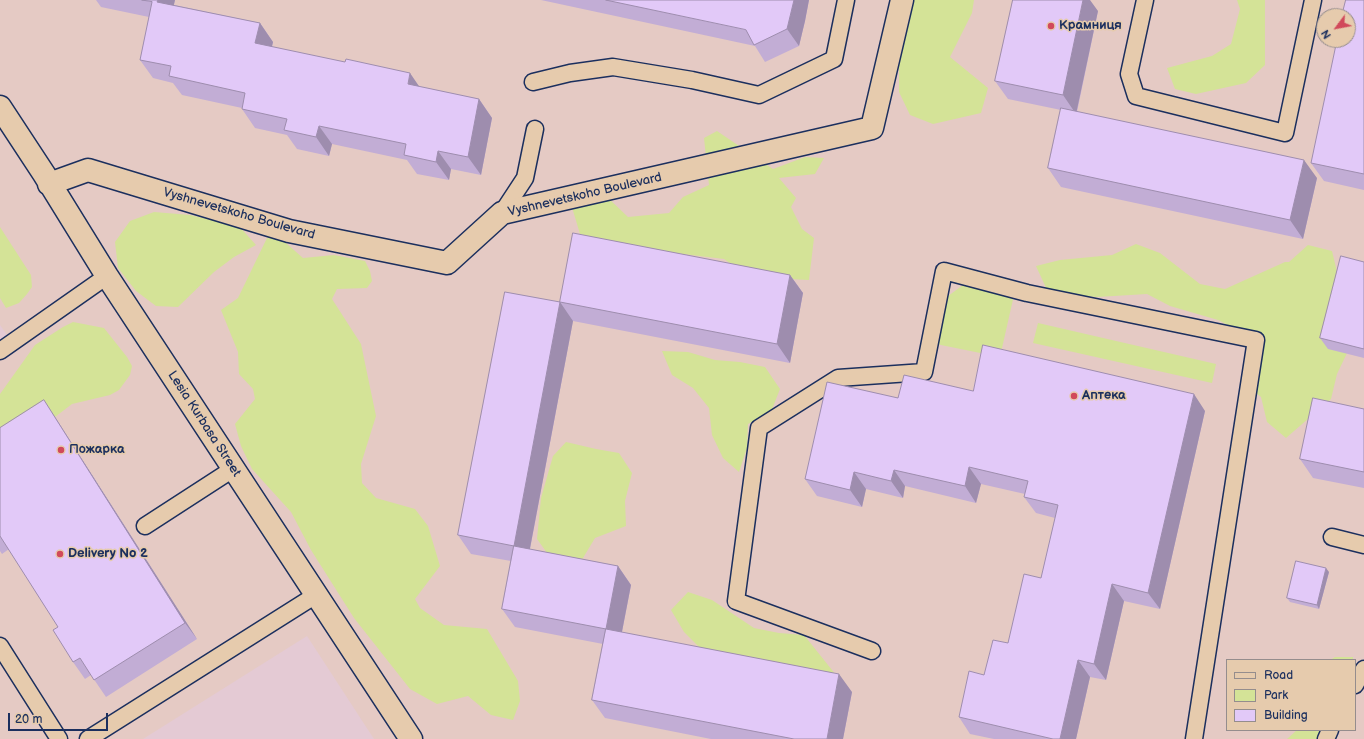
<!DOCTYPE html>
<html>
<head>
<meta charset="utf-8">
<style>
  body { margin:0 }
  #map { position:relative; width:1364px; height:739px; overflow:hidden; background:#e5cac4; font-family:"Balsamiq Sans",sans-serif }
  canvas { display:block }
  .legend { position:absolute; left:1226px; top:659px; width:130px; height:72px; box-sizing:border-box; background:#e6cbad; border:1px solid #958d8d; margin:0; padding:5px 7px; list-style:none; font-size:12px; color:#1b2f5e }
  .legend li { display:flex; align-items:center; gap:8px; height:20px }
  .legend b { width:20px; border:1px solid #958d8d }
  .north { position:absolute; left:1316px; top:8px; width:40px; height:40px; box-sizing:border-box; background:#e6cbad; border:1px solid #958d8d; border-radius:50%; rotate:238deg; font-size:11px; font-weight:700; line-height:16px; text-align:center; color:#1b2f5e }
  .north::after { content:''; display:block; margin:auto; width:14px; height:18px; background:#d1495b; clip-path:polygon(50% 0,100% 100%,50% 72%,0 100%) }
  .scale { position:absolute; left:8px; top:713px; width:100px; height:18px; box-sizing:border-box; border:2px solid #1b2f5e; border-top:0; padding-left:5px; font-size:12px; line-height:14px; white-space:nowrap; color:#1b2f5e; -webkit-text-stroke:3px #e6cbad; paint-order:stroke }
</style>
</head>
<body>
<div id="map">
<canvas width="1364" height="739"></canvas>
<ul class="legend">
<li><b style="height:5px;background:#e6cbad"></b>Road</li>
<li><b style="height:11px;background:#d4e397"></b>Park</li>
<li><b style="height:11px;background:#e2c9f8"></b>Building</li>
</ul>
<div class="north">N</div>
<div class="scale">20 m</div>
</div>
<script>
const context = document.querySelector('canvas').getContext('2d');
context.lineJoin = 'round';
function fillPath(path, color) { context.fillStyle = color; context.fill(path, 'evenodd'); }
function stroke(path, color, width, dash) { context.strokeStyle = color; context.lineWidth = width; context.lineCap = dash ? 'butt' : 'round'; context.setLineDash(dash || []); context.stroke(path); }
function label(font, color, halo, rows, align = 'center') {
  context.font = font + ' "Balsamiq Sans",sans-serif'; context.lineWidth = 3; context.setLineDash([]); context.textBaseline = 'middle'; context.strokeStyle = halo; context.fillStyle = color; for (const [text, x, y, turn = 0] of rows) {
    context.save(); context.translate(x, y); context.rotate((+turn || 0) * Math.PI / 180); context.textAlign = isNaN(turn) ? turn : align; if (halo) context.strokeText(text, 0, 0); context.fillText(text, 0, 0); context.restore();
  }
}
const built = new Path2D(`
  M0,325l12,17 -12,8z
  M307,636l67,103h-231z`);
const green = new Path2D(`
  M914,0h60l-2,13 -22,44 38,31 -7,25 -48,11 -23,-9 -11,-23v-27z
  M1237,0h28v65l-19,18 -50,11 -21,-5 -8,-21 45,-12 19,-12 9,-35z
  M717,131l56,38 32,-12 19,1 -9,16 -36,4 17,20 -5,9 11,22 12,9 -5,42 -59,-3 -26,-18 -106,-13 -38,-12 -9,-30 33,-10 24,23 41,-4 14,-16 26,-12 -5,-47z
  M154,212l36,3 49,11 17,19 -22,12 -20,15 -36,35 -22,-1 -20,-15 -18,-23 -3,-26 15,-21z
  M0,227l31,48 1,12 -5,7 -8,9 -13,5 -6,-10z
  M278,236l25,22 31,-3 31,6 5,10 2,10 -5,7 -30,1 -5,10 29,45 15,72 -15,48 1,19 14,15 39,11 13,17 12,40 -25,33 5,9 24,17 43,4 31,52 2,20 -7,19 -22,-5 -23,-19 -31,8 -27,-15 -56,-71 -43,-68 -20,-38 -39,-43 -11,-23 -6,-22 20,-25 -2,-10 -14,-15 -1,-22 -17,-42 17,-12 29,-60z
  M1136,244l24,9 40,31 25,5 60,-27h4l19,-17 24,6 6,25 10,75 -11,23 -6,25 -45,39 -19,-16 -6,-25 -21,-16 9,-24 -8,-25 -23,-12 -48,-14 -23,-12 -50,3 -26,-2 -24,-5 -11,-24 24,-6 52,-5z
  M963,285l51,10 -14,62 -64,-13 8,-45z
  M73,322l31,6 23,29 5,9 -2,9 -11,15 -9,5 -38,9 -17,13 -55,24v-47l35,-49 28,-18z
  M1038,323l178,41 -4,19 -179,-40z
  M662,351l26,1 27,8 25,2 25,5 15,22 -9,23 -23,12 -1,24 -8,24 -16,-14 -11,-23 -3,-27 -16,-20 -21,-13z
  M566,442l30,7 23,4 13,20 -7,28 1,25 -31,12 -15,25 -25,1 -18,-25 4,-41 12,-42z
  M688,592l24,8 42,28 25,5 25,2 32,40 -133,-24 -19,-19 -13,-22z
  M1335,657h18v3h-23z
  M1297,730h42l-6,9h-46z`);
const lane = new Path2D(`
  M1145,0l-16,74 7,22 149,37 28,-133
  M533,82l37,-9 43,-6 79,13 67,15 75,-36 12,-59
  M502,213l23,-35 10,-49
  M0,351l107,-75
  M145,526l88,-57
  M1332,537l32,8
  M0,646l59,93
  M872,651l-136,-50 23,-173 79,-50 86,-6 20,-101 83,22 229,47 -62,399
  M1355,685l9,-16
  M88,739l228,-144
  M1326,739l4,-9`);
const street = new Path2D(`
  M0,107l44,67 63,102 304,463
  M49,184l39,-14 201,61 158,32 55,-50 370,-85 30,-128`);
const wall = new Path2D(`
  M96,0h79l-1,5 86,18 13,19 -1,5 148,40 59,12 13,19 -11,57 -30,-6 -2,11 -32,-6 -10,-14 -75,-16 -3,12 -32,-7 -10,-14 -32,-7 -13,-19v-1l-60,-13 -9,-12 -20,-5 -13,-18 9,-43 -48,-10z
  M541,0h268l-4,21 -6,25 -34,16 -10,-16z
  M1364,0v190l-40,-9 -13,-18z
  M1098,11l-21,101 240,66 -14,61 -242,-52 -13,-19 13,-58 -53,-11 -13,-18z
  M1364,262v96l-36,-9 -8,-11z
  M790,275l13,18 -13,70 -217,-42 -43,228 88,17 13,19 -9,47 230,60 -9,47h-132l-106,-21 -13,-18 11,-56 -88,-17 -13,-18 9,-48 -40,-7 -13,-19 102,-233z
  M973,391l232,20 -45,198 -36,-8 -18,79 -16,-3 -14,62h-82l-24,-5 -11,-17 25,-42 24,-32 33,-65 14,-60 -19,-5 -12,-16 1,-3 -44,-10 -5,19 -71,-17 -2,12 -37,-9 -4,18 -45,-11 -12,-17 93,-81z
  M1364,409v79l-51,-10 -13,-19z
  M55,417l142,222 -91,58 -15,-22 -6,4 -12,-17 -15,-35 -49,-78 -7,5 -2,-3v-123z
  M1329,572l-10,37 -29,-7 -3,-4z`);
const shadedWall = new Path2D(`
  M158,0h17l-5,20 -13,-18z
  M794,0h15l-4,21 -6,25 -12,-17z
  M1083,0h7l8,11 -22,103 -13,-19z
  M260,23l13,19 -5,20 -13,-19z
  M410,73l13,19 -15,-8z
  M479,99l13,19 -11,57 -13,-18z
  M319,126l13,18 -3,12 -13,-19z
  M438,151l13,18 -2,11 -13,-18z
  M1304,160l13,18 -14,61 -13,-19z
  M790,275l13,18 -13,70 -13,-19z
  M560,302l13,19 -46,243 -13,-18z
  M1194,394l11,17 -45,198 -12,-16z
  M44,400l11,17 142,222 -12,-16z
  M969,467l12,17 -5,19 -11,-17z
  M894,470l11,16 -2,12 -12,-17z
  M854,472l12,17 -4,18 -12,-17z
  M618,566l13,19 -12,62 -13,-18z
  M1326,568l3,4 -10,37 -2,-4z
  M1112,584l12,17 -18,79 -12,-16z
  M1078,660l12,17 -14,62h-16z
  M839,674l13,18 -9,47h-16z`);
const building = new Path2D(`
  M142,0h16l-1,2 103,21 -5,20 90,19 1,-3 64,14 -2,11 71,15 -11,58 -30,-6 -2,11 -32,-7 2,-11 -87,-18 -3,11 -32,-7 3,-11 -45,-10 3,-16 -76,-17 2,-10 -31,-6 12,-58z
  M606,0h188l-7,29 -33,16 -8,-15z
  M1013,0h70l-20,95 -68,-14z
  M1346,0h18v174l-53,-11 26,-123h11v-24h-6z
  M1061,108l243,52 -14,60 -242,-52z
  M573,233l217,42 -13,69 -217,-42z
  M1341,256l23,6v87l-44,-11z
  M505,292l55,10 -46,244 -56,-11z
  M983,345l211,49 -46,199 -36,-9 -18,80 -16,-4 -18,79h-7l-94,-22 10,-46 15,4 9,-35 15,3 16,-69 17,4 17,-73 -34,-8 4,-16 -59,-14 -4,19 -71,-16 -3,11 -37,-9 -4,18 -45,-11 22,-97 71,16 6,-23 69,16z
  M1313,398l51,11v63l-64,-13z
  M44,400l141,223 -91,57 -14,-22 -7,4 -20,-32 5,-3 -58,-91v-108z
  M514,546l104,20 -12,63 -104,-20z
  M1296,561l30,7 -9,37 -30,-7z
  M606,629l233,45 -12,65h-33l-202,-39z`);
const markers = [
  [1051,26,4,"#d1495b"],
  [1074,396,4,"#d1495b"],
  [61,450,4,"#d1495b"],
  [60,554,4,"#d1495b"]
];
const poiNames = [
  ["Крамниця",1059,26],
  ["Аптека",1082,396],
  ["Пожарка",69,450],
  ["Delivery No 2",68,554]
];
const streetNames = [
  ["Vyshnevetskoho Boulevard",585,195,-13],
  ["Vyshnevetskoho Boulevard",239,214,16],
  ["Lesia Kurbasa Street",204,424,57]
];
fillPath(built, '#e4cad4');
fillPath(green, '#d4e397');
stroke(lane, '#1b2f5e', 19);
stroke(street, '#1b2f5e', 25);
stroke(lane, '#e6cbad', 16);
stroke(street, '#e6cbad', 22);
fillPath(wall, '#c2add5');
fillPath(shadedWall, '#9e8dae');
fillPath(building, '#e2c9f8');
stroke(building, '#9e8dae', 1);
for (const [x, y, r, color] of markers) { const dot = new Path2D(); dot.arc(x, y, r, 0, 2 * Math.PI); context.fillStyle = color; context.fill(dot); stroke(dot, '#e6cbad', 1.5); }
label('bold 13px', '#1b2f5e', '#e6cbad', poiNames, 'left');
label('13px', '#1b2f5e', '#e6cbad', streetNames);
</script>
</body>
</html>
